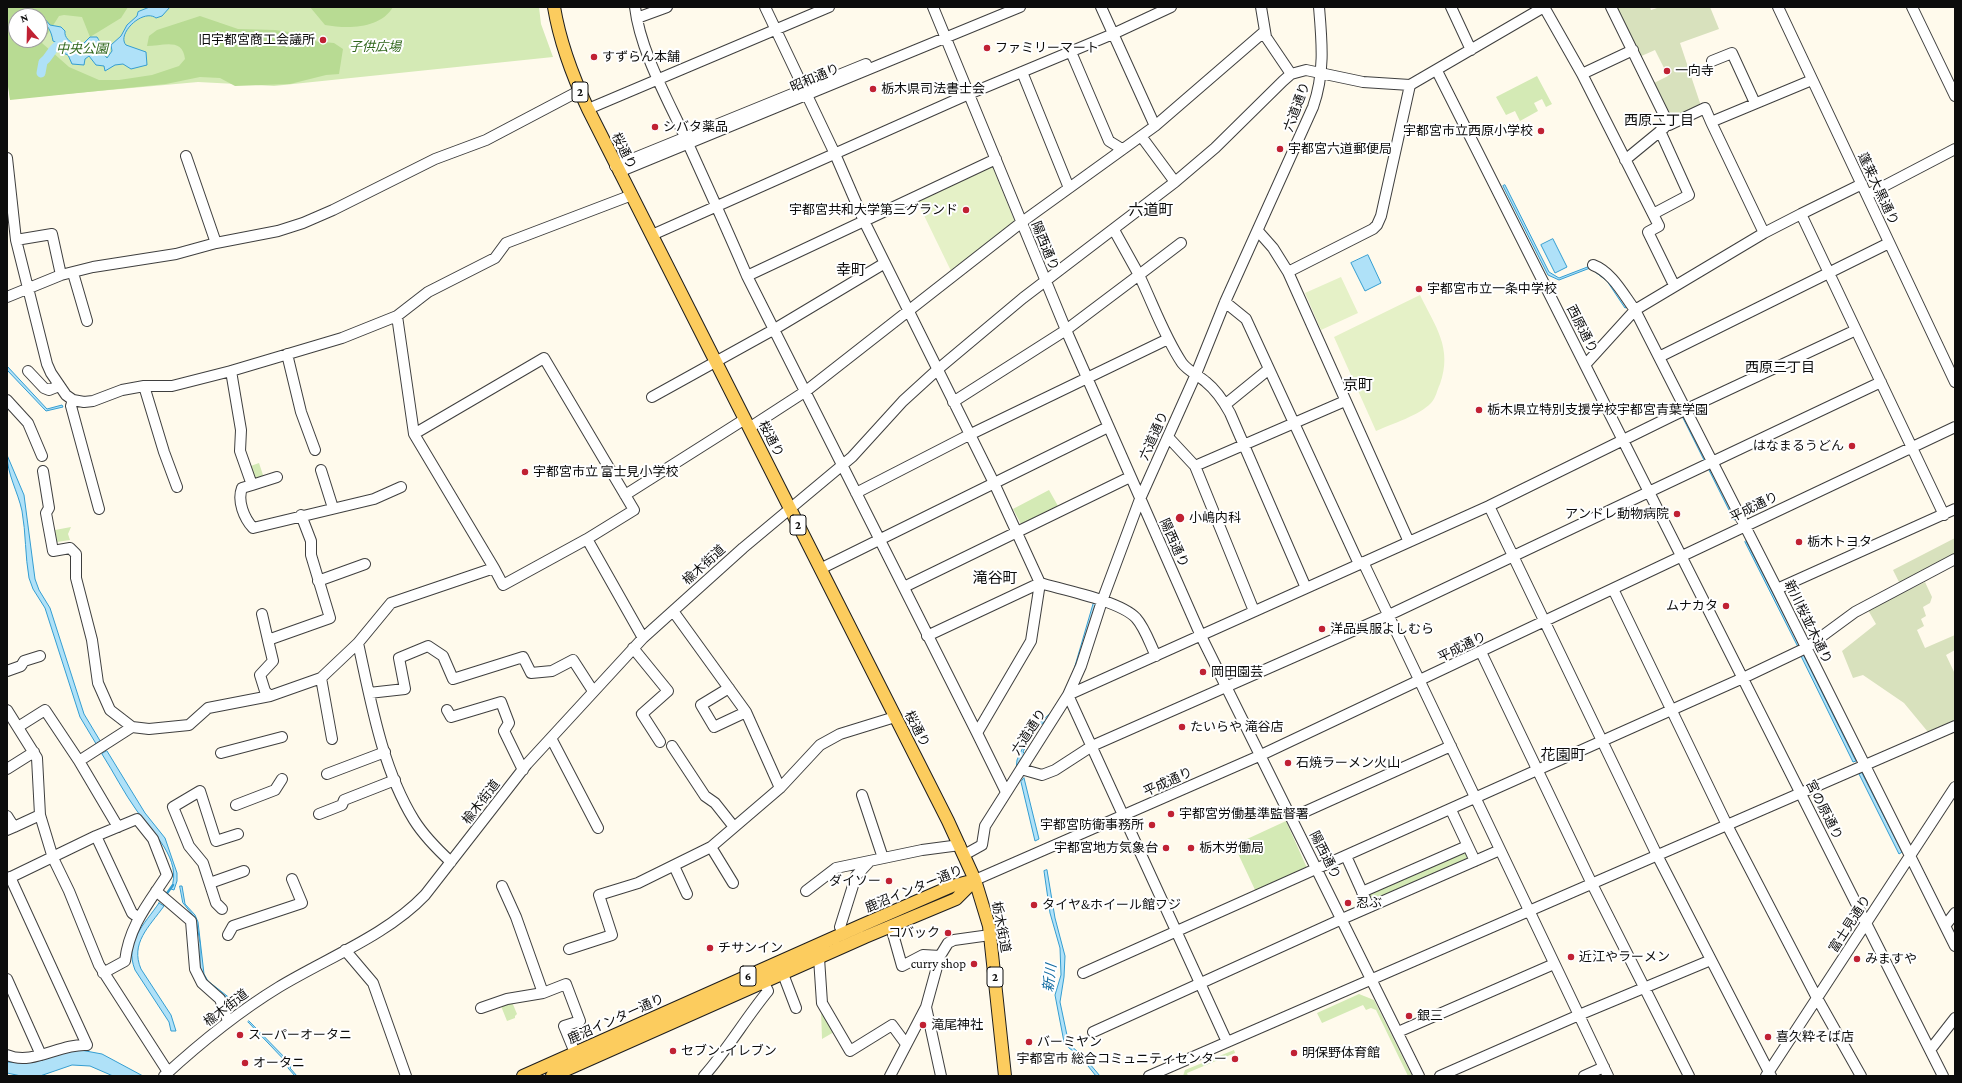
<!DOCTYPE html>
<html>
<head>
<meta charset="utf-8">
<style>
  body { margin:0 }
  #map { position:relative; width:1962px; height:1083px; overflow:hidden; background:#fffaec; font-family:"Crimson Pro",serif }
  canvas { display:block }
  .frame { position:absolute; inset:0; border:8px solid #0c0c0c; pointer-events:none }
  .north { position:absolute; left:8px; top:8px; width:40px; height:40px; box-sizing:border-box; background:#fff; border:1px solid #9e9e9e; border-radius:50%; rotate:340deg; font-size:11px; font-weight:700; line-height:16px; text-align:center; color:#0c0c0c }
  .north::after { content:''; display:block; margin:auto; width:14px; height:18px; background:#c02133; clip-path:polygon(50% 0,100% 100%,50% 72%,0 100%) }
</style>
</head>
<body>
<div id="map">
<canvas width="1962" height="1083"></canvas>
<div class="frame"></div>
<div class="north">N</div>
</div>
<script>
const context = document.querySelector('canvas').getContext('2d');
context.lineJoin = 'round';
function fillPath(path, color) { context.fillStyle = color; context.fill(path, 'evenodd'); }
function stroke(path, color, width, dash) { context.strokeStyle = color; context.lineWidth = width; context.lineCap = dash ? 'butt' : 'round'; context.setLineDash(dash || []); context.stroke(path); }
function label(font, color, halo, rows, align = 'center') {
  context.font = font + ' "Crimson Pro","Noto Sans JP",serif'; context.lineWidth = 4; context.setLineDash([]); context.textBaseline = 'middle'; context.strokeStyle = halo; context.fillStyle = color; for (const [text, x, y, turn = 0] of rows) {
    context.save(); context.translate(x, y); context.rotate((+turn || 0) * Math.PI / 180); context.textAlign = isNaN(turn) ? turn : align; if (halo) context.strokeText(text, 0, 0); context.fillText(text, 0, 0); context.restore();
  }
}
const green = new Path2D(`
  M7,7h532l2,17 12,33 -279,29 -76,-4 -188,17 -3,-22zM16,16h24v24h-24z
  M1537,76l15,28 -6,3 -4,-8 -8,4 4,8 -18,10 -5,-10 -9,4 -10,-18z
  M259,463l5,15 -7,2 -5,-3 -4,-10z
  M1049,490l9,16 -37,18 -8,-15z
  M71,527l-3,7 2,6 -13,2 -2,-12z
  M1286,821l21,47 -51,24 -22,-47z
  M1466,849l5,10 -101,44 -5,-9z
  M1359,994l15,6 38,76h-4l-32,-66 -5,-2 -5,2 -3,-5 -41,18 -5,-10z
  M512,1002l5,12 -2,2v2l-8,3 -6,-15z
  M821,1010l13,22 -12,7z
  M1234,1050l1,3 -48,20 1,3h-5l2,-6z`);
const forest = new Path2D(`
  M7,7h121l-7,11 -31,19 -8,-20 -18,-2 -5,1 -17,27 27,24 30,13h20l33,-5 27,-9 6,-7c-2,-22 -23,-13 -38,-13l2,-10 8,-6 43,-14 38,13 37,1 29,4 9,7 21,2 9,6 -4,25 -13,1 -36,9 -55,2 -15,-8 -20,-1 -34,7 -156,16 -3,-21zM16,16h24v24h-24z
  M310,7h83c-13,22 -45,22 -68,18z`);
const cemetery = new Path2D(`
  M1612,7h38l1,3 9,-3h50l9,22 -39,14 21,63 -33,15 -18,-36 18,-9 -13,-26 -18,8z
  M1955,538v17l-55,29 -7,-14z
  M1925,582l7,15 -2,6 -7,4 3,9 -5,3 3,7 -7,4 8,18 30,-13v15l-9,5 9,19v46l-27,12 -24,-29 -41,-28 -10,3 -11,-27 34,-27 -8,-14z`);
const pitch = new Path2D(`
  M990,166l3,2 22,54 -63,51 -36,-74z
  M1341,277l17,36 -37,17 -16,-37z
  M1420,295c15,31 33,53 20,89 -3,6 -4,14 -9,19 -11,12 -39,21 -55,28l-42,-94z`);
const water = new Path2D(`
  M150,7h20l-8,9 -6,2c-13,-10 -40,16 -30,27l20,7 1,13 -16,4 -8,-5 -8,1 -10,6 -1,-5 -8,-1 -7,-9 -4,3 -1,6 -12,-1 -4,-9 -5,-2 2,-4 -5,-5 -7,-3c-2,-11 -5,-15 -13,-22v-1h4l6,7 11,2 4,4c-1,7 5,10 10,15l9,-3 6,-6h7c5,7 5,16 10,21l5,-7 -1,-6 10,-9 6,-11 10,-9 1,-4z
  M1505,185l44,87 10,6 31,-12 18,14 19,27 -2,1 -18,-27 -17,-13 -31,12 -11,-5 -45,-89z
  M1553,239l14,28 -12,6 -14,-28z
  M1368,255l13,28 -16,8 -14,-28z
  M7,366l40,43 15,-4 1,2 -17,4 -39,-41z
  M1684,417l52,102 -2,1 -51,-102z
  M7,455l17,40 11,84 4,11 11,18 34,106 18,30 -4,3 -18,-30 -35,-109 -12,-19 -4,-11c-4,-22 -3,-45 -7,-67 -4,-19 -15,-37 -15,-56z
  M1746,541l54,105 -2,1 -53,-105z
  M1094,602l2,1 -21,73 -15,31 -28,26 -9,19 2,2 -9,16 1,-10 13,-28 28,-26 14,-30z
  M1803,654l53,107 -3,1 -52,-106z
  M107,751l38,62 20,25 12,35v8l-3,9 -3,-1c12,-29 -19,-57 -34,-78 -13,-18 -23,-38 -35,-57z
  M1862,773l40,79 -3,2 -40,-80z
  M1024,778l15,61 -4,2 -14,-59z
  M1047,870l8,48 10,38 -1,21 -4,25 8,38 3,6 13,11 16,19h-4l-16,-20 -11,-8 -5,-6 -9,-47 6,-20 -1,-27 -10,-35 -6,-42z
  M180,886h2l3,18 10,11 3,7 6,52 4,7 28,22 1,3 -32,-27 -5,-10v-26l-4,-24 -13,-16z
  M159,903l5,3c-15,21 -34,37 -23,63l30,46 5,16h-5l-2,-9 -34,-52c-11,-28 9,-45 24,-67z
  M249,1021l43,44 -2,3 7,8h-2l-7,-8 1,-3 -41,-43z
  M75,1049l27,5 41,22h-30l-23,-10 -18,-1 -32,11h-19l-14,-3v-11c24,3 46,-6 68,-13z`);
const stream = new Path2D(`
  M165,896l8,-11`);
const canal = new Path2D(`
  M41,73l2,-11c8,-6 8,-14 17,-18`);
const minor = new Path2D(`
  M635,7c5,43 32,91 50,130 21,46 42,92 62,139l230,457
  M765,7l70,147 29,67 130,262 46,100 -9,58 -54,92 29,59
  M933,7l133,323 135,306 218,440
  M1101,7l54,119
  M1261,7l5,30 25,37
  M1451,7l20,43
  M1611,7l58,118 36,-17 6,14 101,-42
  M1778,7l177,375
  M1912,7l43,89
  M637,18l30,-11
  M1071,52l38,89 13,8
  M1712,61l20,-8 23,50
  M1437,71l506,1005
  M1022,72l47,116
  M1582,74l51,-24
  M588,109l241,-102
  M1711,122l53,111
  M1141,136l34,46
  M186,156l30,87
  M7,158l9,82 31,124 4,9 15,22 7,5 11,2 9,-1 29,-11 22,-4h28l59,-15 111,-33 55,-22 31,-24 67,-34 11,-15 126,-48
  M1625,160l39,-32
  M615,166l251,-102
  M619,172l401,-165
  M1867,195l88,-46
  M1653,214l36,-19 -29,-64
  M1114,230l25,45 42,-32
  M1258,231l15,17 15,24 121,270
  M652,235l317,-141 144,-60 58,-27
  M16,240l36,-6 9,41
  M1593,265c19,7 30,29 42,45l142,279 178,357
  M1288,272l85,-43 4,-4 4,-9 29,-131
  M73,273l14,48
  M747,276l249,-117
  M7,297l54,-22 32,-8 83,-13 40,-11 62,-12 25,-8 30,-13 102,-51 51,-19 93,-49
  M1225,302l21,17 113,245
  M397,316l17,118
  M1856,330l-55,-116 61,-30
  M287,354l14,58 14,38
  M1659,357l230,-114
  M1585,365l50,-55 129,-77 37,-19
  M28,371l16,17 5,2 10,-4
  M231,371l10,59 -1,21 12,34 -10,3c-5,13 2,30 11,40l121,-29 27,-12
  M144,386l20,66 13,35
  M652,397l121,-67 112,-67
  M7,400l21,23 14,33
  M73,400l-2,6 28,103
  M953,402l113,-72 73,-55c14,29 25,61 43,88 6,8 16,12 24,19 10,8 18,20 24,31l76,175
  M1226,404l43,-35
  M749,428l57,-37 216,-169 133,-96 110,-95
  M1168,437l27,29 59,145
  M1195,466l150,-65
  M321,470l12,38
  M43,471l6,37 -3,5 7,38 17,-3 6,6v24l16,62 6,43 12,27 22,17 17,2 40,-4 19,-17 62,-12 51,-18 37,-35 33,-40 103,-35 9,17 84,-46 56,99
  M252,485l25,-8
  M856,493l113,-58 199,-96
  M625,495l120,-76
  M1489,506l168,349 114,221
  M1363,562l245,514
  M494,568l-80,-134 130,-76 90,152 -47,29
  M820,569l288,-142
  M318,581l47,-17
  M904,587l226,-110
  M1613,589l114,236 90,173 44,78
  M1777,589l178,-80
  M673,611l73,101 34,76
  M262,614l6,26
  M927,636l113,-53c24,7 80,18 96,35 9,10 14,26 20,38
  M358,643c13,59 24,125 56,177 10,16 23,29 37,42
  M633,648l35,43 -26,23 18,28
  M1481,652l111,232 97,192
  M7,671l14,-5 3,-5 16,-5
  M321,678l11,61
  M729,688l-28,17 13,22 32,-15
  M369,693l36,-4 -6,-31 29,-12 15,10 10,23 70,-22 8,16 21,-2 21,-11 20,31
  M270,696l-5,-5 -5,-16 13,-14 -5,-21 62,-22 -19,-63v-14l-10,-26
  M7,710l30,48 3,57 13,43 16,33 30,74 69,107
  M447,710l4,7 50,-15 8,21 -5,8 19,39
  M18,727l27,-17 34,51 53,-34
  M551,738l47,90
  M672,746l33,50 10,7 19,24
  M221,753l61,-16
  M79,761l39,66
  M7,769l27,-17
  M1021,769l21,6 13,-5 37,-24 297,-131 492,-233
  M327,774l58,-22
  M862,795l21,63
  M236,805l39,-15 7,-11
  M1451,810l24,51
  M319,814l23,-9 2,-5 51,-20
  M7,816l7,11 -7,3
  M1291,818l160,-72
  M14,827l26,-12
  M96,836l36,77 7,5
  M711,847l22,36
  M964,855l18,-10 3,-19 83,-131 13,-29 21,-65 38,-102 56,-125 29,-72 88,-195c12,-34 9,-65 6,-100
  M1346,856l23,51
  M674,866l13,28
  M10,877l77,168
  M7,879l89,-43 41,-17 16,20 14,36c-19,29 -38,51 -42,86l-22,12
  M975,880l284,-124 696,-329
  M210,883l34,-12
  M156,891l35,30 4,48 7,14 18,16 8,22
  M806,891l30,-23 86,-18 38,-5
  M1362,892l105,-46
  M222,909l-6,-6 -13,-40 -14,-17 -16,-39 27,-16 16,50 22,-7
  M1945,926l10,-13
  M840,927l16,-51 14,-15
  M891,927l11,39 21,-11 17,1
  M228,935l5,-9 69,-23 -10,-24
  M569,949l43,-14 -13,-40 39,-12 73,-36 69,-59 40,-43 20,-11 55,-17
  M345,950l28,33 33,93
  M819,958l3,45 28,48 42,-26 14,19
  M1083,973l660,-295 63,-30 49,-36 100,-53
  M783,974l13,34
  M7,979l34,76
  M543,993l23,-9 14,37 -16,5 14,34
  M481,1008l26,-9 36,-6 -27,-76 -14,-31
  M1093,1032l249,-113 158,-69
  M1398,1032l156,-68
  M1227,1042l-159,-347 421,-189 183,-90 184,-86 88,185
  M1930,1050l25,-32
  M7,1055c26,11 53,-12 80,-10
  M164,1076c36,-33 74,-64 115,-89 48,-29 108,-52 146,-92l102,-131 116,-126 100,-90 109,-91 51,-56 34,-31 86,-72 152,-116 40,-34 68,-67 8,-7 15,-4 57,12 47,3 134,-78 38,67 77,152 -11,6 26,53
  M704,1076c24,-27 41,-57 64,-85l-4,-8
  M890,1076l36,-69
  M941,1076l-15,-69 14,-51 8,-13 6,-3 36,-5
  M1149,1076l806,-350
  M1440,1076l139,-61 132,-55
  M1584,1076l20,-9
  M1766,1076l189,-289`);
const major = new Path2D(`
  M554,7c6,36 18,68 34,102l360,712 27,59 14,46 16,150
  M523,1076l337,-150 92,-40 23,-6
  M552,1076l313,-139 91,-38 18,-18`);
const markers = [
  [323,40,4,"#c02133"],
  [987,48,4,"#c02133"],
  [594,57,4,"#c02133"],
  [1667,71,4,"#c02133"],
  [873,89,4,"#c02133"],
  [655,127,4,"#c02133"],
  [1541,131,4,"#c02133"],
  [1280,149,4,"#c02133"],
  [966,210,4,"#c02133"],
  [1419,289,4,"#c02133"],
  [1479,410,4,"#c02133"],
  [1852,446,4,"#c02133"],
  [525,472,4,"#c02133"],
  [1677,514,4,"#c02133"],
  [1180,518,5,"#c02133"],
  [1799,542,4,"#c02133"],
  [1726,606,4,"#c02133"],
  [1322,629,4,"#c02133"],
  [1203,672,4,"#c02133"],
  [1182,727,4,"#c02133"],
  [1288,763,4,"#c02133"],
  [1171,814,4,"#c02133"],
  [1152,825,4,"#c02133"],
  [1166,848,4,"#c02133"],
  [1191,848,4,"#c02133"],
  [889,881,4,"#c02133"],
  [1348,903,4,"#c02133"],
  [1034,905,4,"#c02133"],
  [948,933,4,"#c02133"],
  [710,948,4,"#c02133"],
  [1571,957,4,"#c02133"],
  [1857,959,4,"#c02133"],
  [974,964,4,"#c02133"],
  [1409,1016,4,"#c02133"],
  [923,1025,4,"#c02133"],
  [240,1035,4,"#c02133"],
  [1768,1037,4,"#c02133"],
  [1029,1042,4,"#c02133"],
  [673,1051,4,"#c02133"],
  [1294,1053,4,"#c02133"],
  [1235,1059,4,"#c02133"],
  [245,1063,4,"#c02133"]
];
const shields = [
  [580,92,16],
  [798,525,16],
  [748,976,16],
  [995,977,16]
];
const shieldNames = [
  ["2",580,92],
  ["2",798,525],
  ["6",748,976],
  ["2",995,977]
];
const poiNames = [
  ["旧宇都宮商工会議所",315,40,"right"],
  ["ファミリーマート",995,48],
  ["すずらん本舗",602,57],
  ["一向寺",1675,71],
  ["栃木県司法書士会",881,89],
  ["シバタ薬品",663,127],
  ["宇都宮市立西原小学校",1533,131,"right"],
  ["宇都宮六道郵便局",1288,149],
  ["宇都宮共和大学第三グランド",958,210,"right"],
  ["宇都宮市立一条中学校",1427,289],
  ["栃木県立特別支援学校宇都宮青葉学園",1487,410],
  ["はなまるうどん",1844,446,"right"],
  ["宇都宮市立 富士見小学校",533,472],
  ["アンドレ動物病院",1669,514,"right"],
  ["小嶋内科",1189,518],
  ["栃木トヨタ",1807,542],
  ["ムナカタ",1718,606,"right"],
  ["洋品呉服よしむら",1330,629],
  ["岡田園芸",1211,672],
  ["たいらや 滝谷店",1190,727],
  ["石焼ラーメン火山",1296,763],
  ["宇都宮労働基準監督署",1179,814],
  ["宇都宮防衛事務所",1144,825,"right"],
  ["宇都宮地方気象台",1158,848,"right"],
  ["栃木労働局",1199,848],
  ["ダイソー",881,881,"right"],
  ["忍ぶ",1356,903],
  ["タイヤ&ホイール館フジ",1042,905],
  ["コバック",940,933,"right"],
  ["チサンイン",718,948],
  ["近江やラーメン",1579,957],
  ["みますや",1865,959],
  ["curry shop",966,964,"right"],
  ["銀三",1417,1016],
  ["滝尾神社",931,1025],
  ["スーパーオータニ",248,1035],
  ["喜久粋そば店",1776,1037],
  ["バーミヤン",1037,1042],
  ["セブン-イレブン",681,1051],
  ["明保野体育館",1302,1053],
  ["宇都宮市 総合コミュニティセンター",1227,1059,"right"],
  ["オータニ",253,1063]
];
const parkNames = [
  ["子供広場",375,47],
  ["中央公園",82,49]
];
const streetNames = [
  ["昭和通り",815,78,-23],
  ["六道通り",1297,107,-70],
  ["桜通り",624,151,64],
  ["蓬莱大黒通り",1878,189,65],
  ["陽西通り",1045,246,68],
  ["西原通り",1582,329,63],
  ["六道通り",1154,436,-66],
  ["桜通り",771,439,63],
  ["平成通り",1754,507,-26],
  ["陽西通り",1174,543,66],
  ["楡木街道",704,565,-42],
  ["新川桜並木通り",1808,622,64],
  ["平成通り",1462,647,-26],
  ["桜通り",917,729,63],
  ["六道通り",1029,732,-57],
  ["平成通り",1168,782,-24],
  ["楡木街道",481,802,-52],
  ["宮の原通り",1824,810,63],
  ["陽西通り",1325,855,63],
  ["鹿沼インター通り",914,889,-22],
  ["富士見通り",1850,924,-57],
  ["栃木街道",1001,927,79],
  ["楡木街道",226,1008,-37],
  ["鹿沼インター通り",616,1019,-24]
];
const neighbourhoodNames = [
  ["西原二丁目",1659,121],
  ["西原三丁目",1780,368]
];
const waterNames = [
  ["新川",1050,978,-83]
];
const quarterNames = [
  ["六道町",1151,210],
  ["幸町",851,270],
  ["京町",1358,385],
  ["滝谷町",995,578],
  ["花園町",1563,755]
];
fillPath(green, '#d4eab5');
fillPath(forest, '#b8db93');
fillPath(cemetery, '#d8e1bd');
fillPath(pitch, '#e5f1c7');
fillPath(water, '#afe1f8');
stroke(water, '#349dd1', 1);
stroke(stream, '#349dd1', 2.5);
stroke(canal, '#afe1f8', 9);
stroke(minor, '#3f3f3f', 12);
stroke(major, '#1d1d1d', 14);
stroke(minor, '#fff', 10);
stroke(major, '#fccc5e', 12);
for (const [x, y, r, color] of markers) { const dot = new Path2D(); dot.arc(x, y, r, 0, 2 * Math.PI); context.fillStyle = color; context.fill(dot); stroke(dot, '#fff', 1.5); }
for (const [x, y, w] of shields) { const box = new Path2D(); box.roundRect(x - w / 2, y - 10, w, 20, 3); context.fillStyle = '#fff'; context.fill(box); stroke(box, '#0c0c0c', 1); }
label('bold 12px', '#0c0c0c', null, shieldNames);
label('13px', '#0c0c0c', '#fff', poiNames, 'left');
label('italic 13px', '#2f661b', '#fff', parkNames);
label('13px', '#0c0c0c', '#fff', streetNames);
label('14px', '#0c0c0c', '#fff', neighbourhoodNames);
label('italic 14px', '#126ca1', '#fff', waterNames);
label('15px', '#0c0c0c', '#fff', quarterNames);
</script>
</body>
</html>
